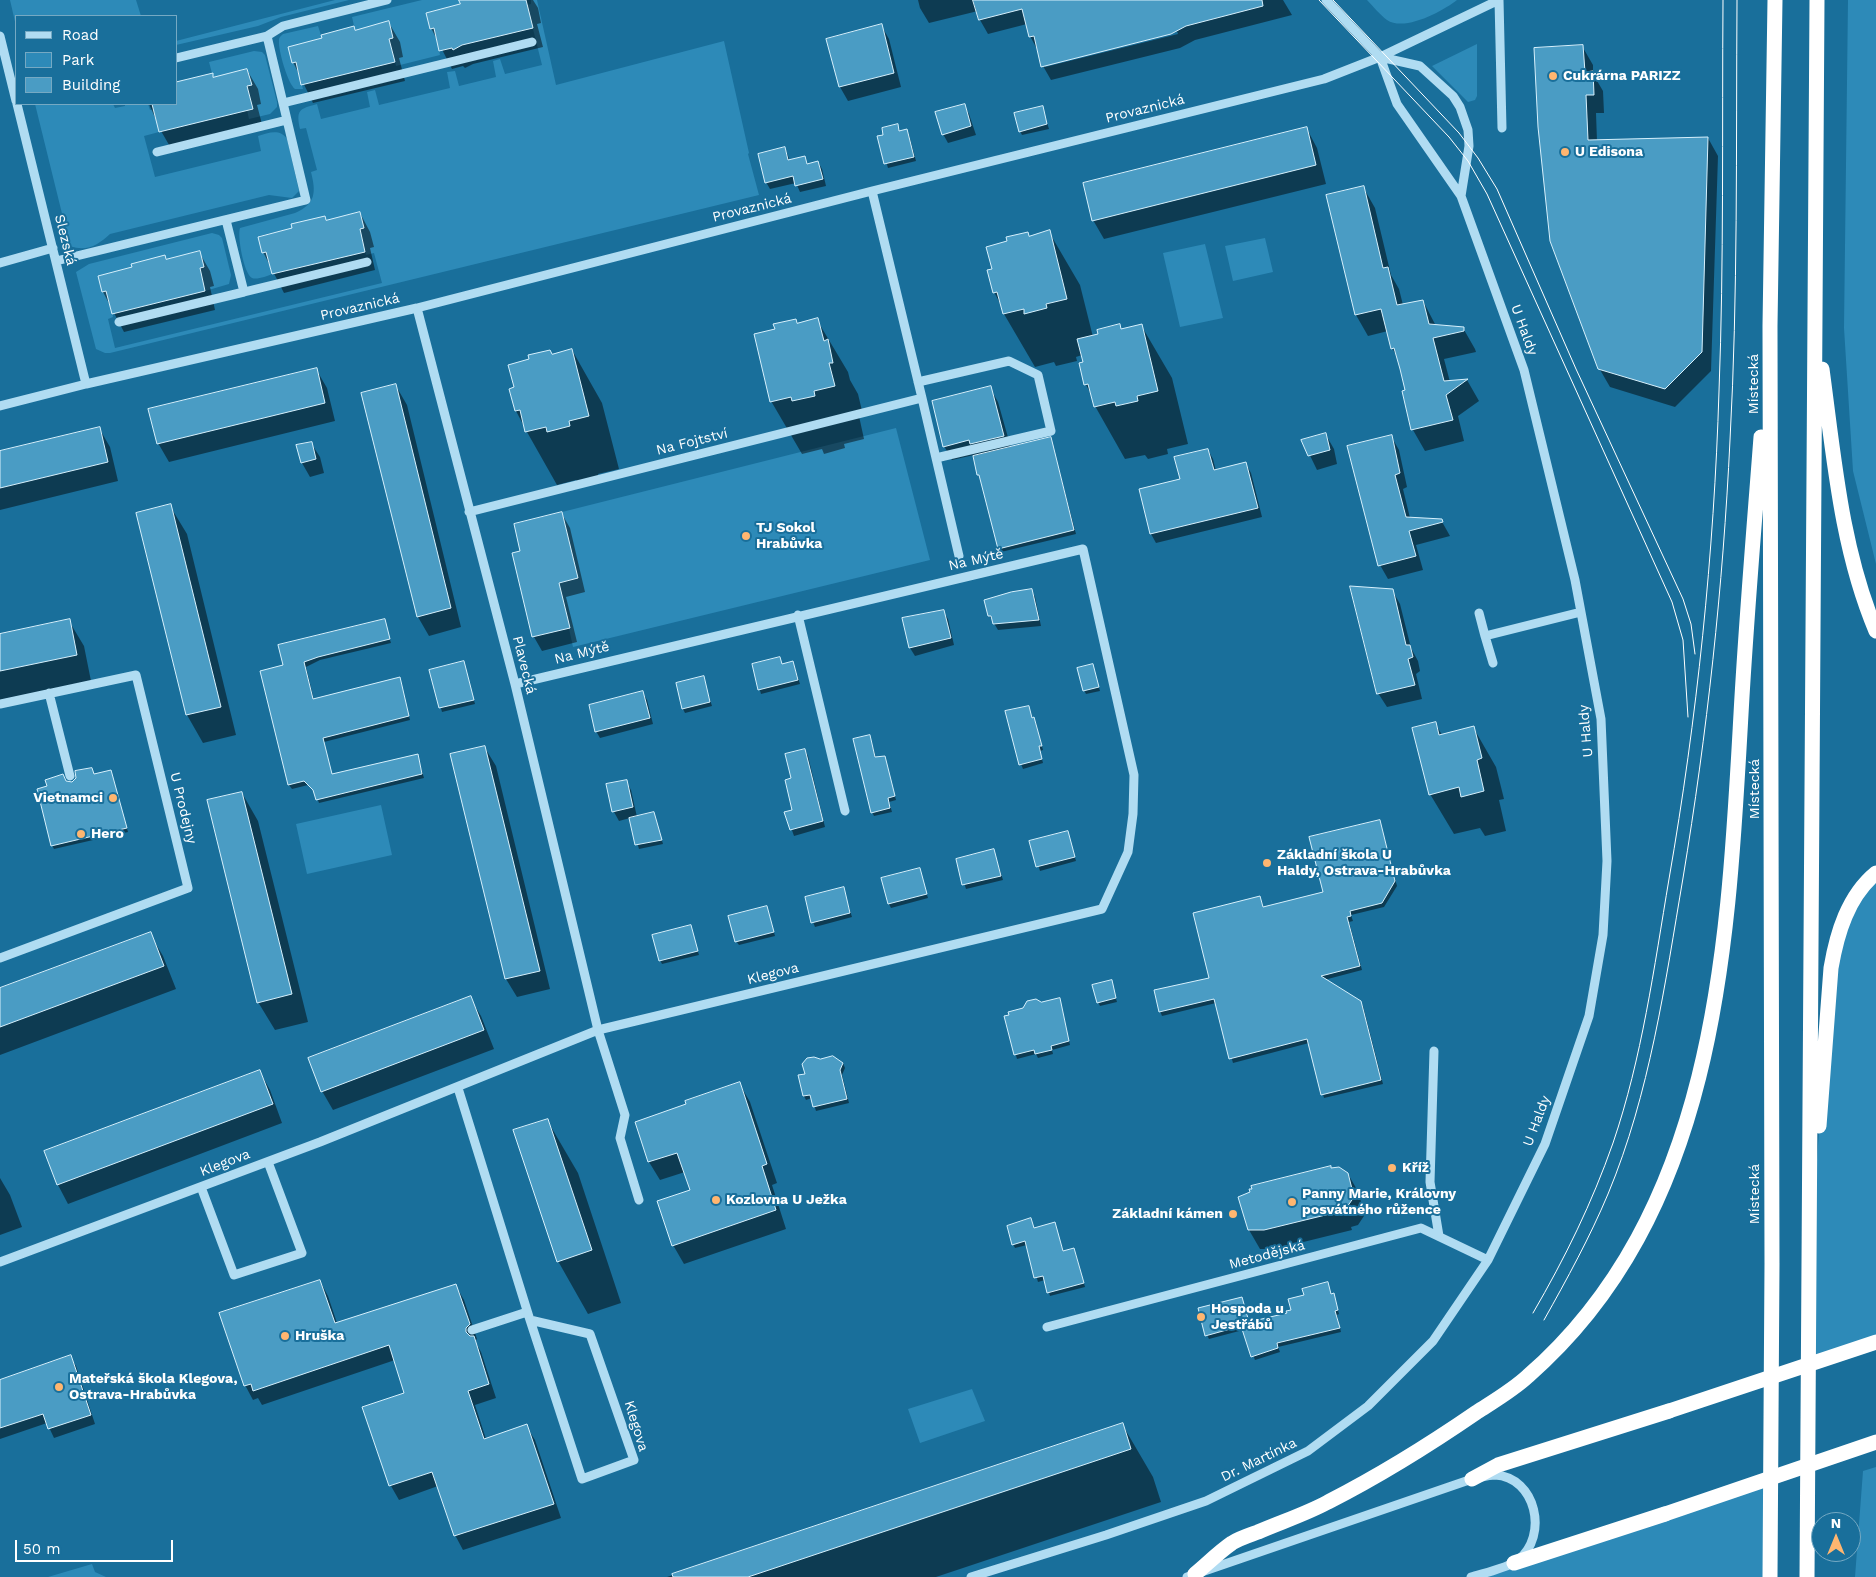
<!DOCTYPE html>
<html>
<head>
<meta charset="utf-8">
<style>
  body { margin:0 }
  #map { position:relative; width:1876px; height:1577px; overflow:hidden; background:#196f9b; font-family:"Work Sans",sans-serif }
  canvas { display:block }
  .legend { position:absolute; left:15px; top:15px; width:162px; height:90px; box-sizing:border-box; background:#196f9b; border:1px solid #75a9c3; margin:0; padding:6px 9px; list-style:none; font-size:15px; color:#fff }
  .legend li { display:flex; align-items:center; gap:10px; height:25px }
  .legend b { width:25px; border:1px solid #75a9c3 }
  .north { position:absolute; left:1811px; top:1512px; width:50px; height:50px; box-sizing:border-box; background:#196f9b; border:1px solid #75a9c3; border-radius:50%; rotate:0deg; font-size:14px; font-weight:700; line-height:20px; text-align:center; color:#fff }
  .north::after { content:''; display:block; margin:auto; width:18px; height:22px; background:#ffb670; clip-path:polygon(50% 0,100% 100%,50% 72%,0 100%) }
  .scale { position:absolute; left:15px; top:1540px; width:158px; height:22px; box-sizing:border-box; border:2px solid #fff; border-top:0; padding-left:6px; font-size:15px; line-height:18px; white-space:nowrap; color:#fff; -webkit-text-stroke:4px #196f9b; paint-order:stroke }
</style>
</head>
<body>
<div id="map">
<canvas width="1876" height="1577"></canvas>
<ul class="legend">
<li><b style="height:6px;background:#b0dcf2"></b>Road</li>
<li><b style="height:14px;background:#2d8ab8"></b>Park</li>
<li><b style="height:14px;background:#4a9cc4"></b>Building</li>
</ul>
<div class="north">N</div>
<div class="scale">50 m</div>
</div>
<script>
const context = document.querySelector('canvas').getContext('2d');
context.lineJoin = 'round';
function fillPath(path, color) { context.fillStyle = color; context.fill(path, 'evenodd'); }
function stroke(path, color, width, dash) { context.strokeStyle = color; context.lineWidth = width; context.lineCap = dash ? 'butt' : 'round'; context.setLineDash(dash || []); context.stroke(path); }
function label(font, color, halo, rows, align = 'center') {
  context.font = font + ' "Work Sans",sans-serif'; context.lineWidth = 4; context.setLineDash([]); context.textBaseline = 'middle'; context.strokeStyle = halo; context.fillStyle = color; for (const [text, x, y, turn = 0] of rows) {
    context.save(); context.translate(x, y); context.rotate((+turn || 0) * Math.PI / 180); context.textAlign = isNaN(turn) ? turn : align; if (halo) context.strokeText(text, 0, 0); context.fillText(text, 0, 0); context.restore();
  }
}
const green = new Path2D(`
  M10,0h126l5,16h-125v10z
  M335,0h14l-68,17 -23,9 -82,19v-4z
  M422,0h37l1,4 -34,9 4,16 4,-1 6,27 -44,11 -7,-27 4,-1 -4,-16 -34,8 -3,-13z
  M531,0h6l19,85 168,-44 25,112 -1,1 11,41 -649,158h-5l-9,-4 -20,-77 13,-8 123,-31 7,2 3,3 9,37 -2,9 -24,7 -5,-23 -1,-17 -33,8 -2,-3 -33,8 1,3 -34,9 4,16 4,-1 7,26 -5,2 7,29 267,-65 -8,-30 -8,2 -1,-3 -5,-23 4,-2 -4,-15 -101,24 3,16h4l6,22c-5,2 -15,6 -20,4 -8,-4 -15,-42 -12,-50l55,-15c21,-9 21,-21 16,-41l6,-2 -11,-42 -6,1c-4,-19 -1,-20 17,-25l4,15 49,-12 -3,-15 8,-2 4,15 71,-17 -3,-16 8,-1 4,15 37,-9 -3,-16 7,-2 5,15 37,-9 -15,-60 4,-1z
  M1367,0h90c-14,11 -52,32 -70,20 -7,-5 -14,-14 -20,-20z
  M1848,0h28v564l-23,-93 -9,-143z
  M318,26l4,12 -34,9 4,16 4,-1 7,27h-8c-7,-5 -17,-39 -16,-48 0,-4 1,-4 4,-7z
  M1477,44v52l-2,4 -7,2 -36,-36z
  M254,51l8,1 3,3 12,47v5l-7,7 -21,5 -2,-9 6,-1 -6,-23 4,-1 -4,-16 -34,8 -4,-15z
  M35,104h78l2,4 10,-2v-2h23l2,6 4,-1 5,23 -15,4 11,41 106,-26 -3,-15c10,-3 22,-8 29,3l12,52 -7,7 -23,-3 -159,39c-12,11 -23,18 -40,12z
  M1265,238l8,34 -40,9 -8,-35z
  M1205,244l18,74 -43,9 -17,-74z
  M896,428l34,132 -357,87 -14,-64 19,-6 -16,-65z
  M381,805l11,50 -85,19 -11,-50z
  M1876,873v468l-67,21v-93l22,-301 4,-23z
  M972,1389l13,32 -65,22 -12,-34z
  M1876,1467v110h-21l8,-106z
  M1768,1479v98h-295z
  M92,1564l3,8 11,5h-58z`);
const shadow = new Path2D(`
  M467,0h66l5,8 3,15 -4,1 6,23 -70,17 -8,4 -2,-2 -11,3 -21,-41z
  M918,0h365l9,15 -97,25 -15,8 -129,32 -8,-14 -5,-15 -8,-15 -3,-12 -39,10 -8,-14 -2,-9 -49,12 -9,-15zM1177,31l1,3 -133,33v-3z
  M389,23l11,19 3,15 -4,1 6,23 -92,22 -20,-41 63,-31z
  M881,25l8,14 12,48 -53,14 -8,-14 -13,-47z
  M1582,46l11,19v9l10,17 1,22h-8l1,28 111,-3 10,18 -7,215 -36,36 -65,-20 -11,-19z
  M247,70l11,19 3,15 -4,1 6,23 -91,22 -11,-19 -12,-27h27l36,-29 2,3z
  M964,105l5,9 7,21 -28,8 -5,-9z
  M1042,107l7,22 -27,6 -2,-4z
  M897,126l3,6 7,-2 2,5 7,26 -28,7 -9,-31 6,-1z
  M1307,129l10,19 9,36 -222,55 -11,-19z
  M785,148l5,13 14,-4 4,8 10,-3 4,7 4,17 -26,6 -4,-9 -26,6 -4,-7z
  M1363,187l12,21 16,67 8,14 4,16 20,-4 13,25 27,2 12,21 1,3 -32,7 6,23 17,-2 12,21 -21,15 6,25 -39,10 -12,-21 -10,-38 4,-1 -9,-33 -6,-10 -4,-17 -20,5 -12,-21 -28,-119z
  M360,213l10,19 4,15 -4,1 5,22 -91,23 -21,-41 63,-31z
  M1049,232l31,53 13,52 48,-12 31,53 16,66 -21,5 1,5 -20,5 -3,-4 -20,4 -30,-53 -2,-9 -7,-12 -6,-21 4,-1 -2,-8 -6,2 1,4 -21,5 -2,-4 -19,5 -31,-53 -2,-7 -8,-15 -1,-22 36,-33z
  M199,252l11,19 4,15 -4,1 5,23 -91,22 -21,-40 -3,-15z
  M817,320l31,52 2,8 8,14 5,21 -4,1 5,23 -20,5 1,4 -21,6 -2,-5 -20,5 -31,-53 27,-76z
  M572,350l30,53 17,66 -21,5 1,5 -20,5 -3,-4 -19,5 -30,-53 -11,-21 -5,-22 4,-1 37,-33z
  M316,369l11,19 8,33 -166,41 -11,-19z
  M396,386l11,19 54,222 -32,9 -11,-19z
  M990,388l8,14 13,46 40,-9 25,95 -75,18 -27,-97 -22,5 -8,-14z
  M99,428l11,19 8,34 -118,29v-57z
  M1326,435l8,14 3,15 -20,6 -14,-29z
  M1391,436l8,14 8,37 -4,2 7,29 31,2 9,16 -34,9 7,25 -35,9 -8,-14z
  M311,443l9,14 4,16 -14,4 -8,-14z
  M1208,450l5,9 3,12 30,-7 5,9 11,44 -106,26 -5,-9 30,-54z
  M170,506l17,28 49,201 -33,8 -16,-28 -50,-201z
  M562,514l8,14 15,64 -19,5 11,45 -35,9 -8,-14 -21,-83 9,-2z
  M1392,590l8,14 11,44 7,13 2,10 -4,3 6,25 -35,8 -9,-14z
  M1032,591l3,6 6,29 -43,4 -9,-15z
  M943,611l5,8 6,26 -39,11 -5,-8 -6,-29z
  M384,620l7,23 -71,17 -14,7 8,33 87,-17 9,37 -86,22 8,33 85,-20 7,23 -105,25 -4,-11 -7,-7 -16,4 -3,-4 -28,-113 23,-6z
  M69,621l15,25 7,35 -91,19v-65z
  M779,659l3,6 11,-3 7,22 -39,10 -8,-29z
  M464,663l11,41 -33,8 -11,-41z
  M1094,670l6,21 -14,3 -2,-4z
  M703,678l9,28 -27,7 -2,-4z
  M643,693l4,7 6,24 -53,14 -4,-7z
  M1028,707l5,12 3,4 7,27 -3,1 3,12 -20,6 -2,-5z
  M1435,723l7,12 31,-8 23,40 8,32 -5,1 7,31 -21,5 -5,-8 -26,6 -24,-40z
  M870,736l6,22 10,3 10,39 -7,2 3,10 -18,4 -2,-4z
  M485,748l11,18 54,223 -33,8 -11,-18z
  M805,750l3,6 17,71 -31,9 -8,-23 8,-2 -2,-32z
  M92,770l3,6 16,-4 17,60 -74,17 -2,-4 14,-63 6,1z
  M626,781l5,9 6,27 17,-4 9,31 -24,5 -9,-31 -11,3 -5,-9 -7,-27z
  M242,793l16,28 50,201 -33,8 -17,-28z
  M1380,821l17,65 -13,21 -33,8 2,6 -4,1 13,48 -38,10 36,22 3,4 20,78 -59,14 -15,-55 -76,20 -17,-60 -54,13 -2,-5 50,-32 50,-81 4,10 60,-15z
  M1068,833l8,28 -36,10 -9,-29z
  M994,851l9,29 -37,9 -9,-29z
  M919,869l9,29 -37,10 -2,-4z
  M843,888l9,29 -37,10 -2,-5z
  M767,907l8,29 -36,9 -3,-4z
  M690,926l9,29 -37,9 -2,-4z
  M150,934l13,22 13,33 -176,66v-65z
  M1111,982l6,20 -17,4 -2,-4z
  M470,998l11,18 13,33 -161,61 -11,-19z
  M1059,999l2,4 9,42 -18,5 1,4 -15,4 -2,-4 -19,5 -12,-42 36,-14z
  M843,1063l2,5 -3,7 7,28 -33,8 -4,-13 -6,2 -2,-4 2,-22z
  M260,1072l10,18 12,33 -214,81 -10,-19z
  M739,1083l11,19 27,81 -5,2 14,44 -102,35 -11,-19 19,-54 -7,-19 -25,8 -11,-18 -12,-40 51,-17z
  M547,1120l31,53 43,130 -33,11 -30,-53z
  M1332,1170l16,4 11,19 5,23 -6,9 -7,2 1,3 -77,19h-15l-11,-19z
  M0,1178l10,17 12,32 -22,8z
  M1031,1220l3,9 20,-5 10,28 10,-2 2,4 9,33 -35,9 -5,-16 -7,2 -11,-37 -12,3 -2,-4z
  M320,1281l8,15 9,27 119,-37 8,14 13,39 -2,2 6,11 15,46 -21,7 11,34 40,-13 9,14 26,78 -98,32 -8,-15 -17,-49 -39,14 -8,-14 -27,-78 42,-15 -11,-33 -133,45 -4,-7 -5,2 -8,-15z
  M1305,1295h26l4,4 4,15 -2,1 4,17 -63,15 2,5 -25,8 -12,-30 -34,9 -2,-4 35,-37 7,25 39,-9z
  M70,1357l6,9 19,58 -41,14 -7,-15 -47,16v-58z
  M1122,1424l31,53 8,25 -225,75h-269z`);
const building = new Path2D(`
  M459,0h67l7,28 -71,17 -9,5 -1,-2 -13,3 -5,-23 -4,1 -4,-16 34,-9z
  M973,0h289l1,6 -77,20 -15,8 -130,33 -7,-31 -5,1 -7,-28 -43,11z
  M389,21l4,17 -4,1 6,23 -94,23 -5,-23 -4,1 -4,-16 34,-9 -1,-3 33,-9 1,4z
  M882,24l12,49 -55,14 -13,-48z
  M1583,45l2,27 8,-1 1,24h-8l2,45 120,-3 -6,215 -37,37 -67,-20 -48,-128 -12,-114 -4,-79z
  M247,69l5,16 -5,1 6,23 -94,23 -7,-28h24v-22l37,-9v4z
  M965,104l6,22 -29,9 -7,-23z
  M1043,106l4,18 -28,8 -5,-19z
  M898,124l1,7 8,-2 7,28 -30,7 -7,-28 6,-1 -1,-7z
  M1307,127l9,38 -224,56 -9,-38z
  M785,147l3,13 17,-4 2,8 11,-3 5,18 -28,7 -2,-10 -28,7 -7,-29z
  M1364,186l19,82 5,-1 9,38 26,-5 6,24 35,3v4l-31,7 11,43 24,-2 -22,16 7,25 -42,10 -9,-39 3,-1 -5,-21 -6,-21 -3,1 -10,-40 -26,6 -29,-120z
  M360,212l4,16 -4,1 5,23 -93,22 -6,-22 -4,1 -4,-16 34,-9 -1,-4 34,-8 1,4z
  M1050,230l17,69 -21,5 1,4 -23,6v-5l-21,5 -6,-22 -4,1 -6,-23 5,-1 -6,-22 21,-6 -1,-4 22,-5 1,4z
  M200,251l4,16 -4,1 5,23 -93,23 -6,-23 -4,1 -4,-16 34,-9 -1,-3 34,-9 1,4z
  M818,318l6,23 4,-2 5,24h-4l6,23 -21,5 1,5 -23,5 -1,-4 -21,5 -16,-68 21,-5 -2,-5 23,-5 1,4z
  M1120,324l1,5 21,-5 16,67 -21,5 1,5 -22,5 -1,-4 -21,5 -6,-23 -4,1 -5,-22 4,-1 -6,-23 21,-5 -1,-4z
  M572,349l17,67 -20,5 1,5 -23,6 -1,-5 -21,5 -5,-22 -5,1 -6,-22 5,-2 -6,-22 21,-6 -1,-4 22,-5 2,4z
  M317,368l8,35 -168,41 -9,-35z
  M396,384l55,224 -34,9 -56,-224z
  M991,386l13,50 -34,8 -1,-4 -26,7 -11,-46z
  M100,427l8,35 -108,26v-37z
  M1326,433l4,17 -22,6 -7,-16z
  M1392,435l8,38 -5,2 11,42 36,2 1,3 -34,9 7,25 -38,10 -31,-120z
  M1051,437l23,93 -76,19 -19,-74h-2l-4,-19z
  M312,442l4,17 -15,4 -5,-18z
  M1208,449l6,21 32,-8 12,46 -108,26 -11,-45 41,-10 -6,-22z
  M171,504l50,203 -35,8 -50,-202z
  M562,512l16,66 -19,5 11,45 -38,9 -20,-84 8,-2 -6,-27z
  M1350,586l43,3 13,56h4l3,12 -5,2 7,26 -38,9z
  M1032,589l7,31 -46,4 -2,-8h-3l-4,-16 27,-8z
  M944,610l7,28 -42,10 -7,-30z
  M70,619l7,36 -77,16v-37z
  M385,619l5,20 -72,18 -14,5 9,37 87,-22 9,39 -86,22 9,36 86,-20 4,20 -106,26 -3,-10 -9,-9 -16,4 -28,-114 23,-6 -5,-20z
  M780,657l2,7 11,-3 5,19 -40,10 -6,-26z
  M464,661l10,39 -35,8 -10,-38z
  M1093,664l6,23 -16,4 -6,-23z
  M704,676l6,26 -28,7 -6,-26z
  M643,691l7,27 -55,14 -6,-27z
  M1029,706l3,12 2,-1 8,29h-3l3,13 -23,6 -14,-54z
  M1436,722l3,13 35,-9 8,32 -5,2 7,31 -23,6 -2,-10 -30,8 -17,-67z
  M870,735l5,22 10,-1 10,40 -7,2 2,10 -19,5 -18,-74z
  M485,746l55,225 -35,8 -55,-225z
  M805,749l18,72 -33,9 -6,-18 8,-2 -7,-30 6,-2 -6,-24z
  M92,768l2,6 17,-4 16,58 -76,18 -14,-57 10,-3 -2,-6 18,-6 3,7 6,1 4,-4 -1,-7z
  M627,780l6,27 -21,5 -6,-28z
  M242,792l50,202 -35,9 -50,-203z
  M654,812l8,28 -27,5 -6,-27z
  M1380,820l15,61 -13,22 -32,8 1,5 -4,1 13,49 -39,10 40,25 20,79 -60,15 -14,-56 -78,20 -15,-60 -55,13 -5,-22 55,-12 -16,-65 67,-17 3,11 60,-15 -14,-55z
  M1068,831l7,26 -39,10 -7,-26z
  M994,849l7,27 -39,9 -6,-26z
  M920,868l7,26 -39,10 -7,-26z
  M844,887l6,26 -39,10 -6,-26z
  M767,906l7,26 -39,10 -7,-26z
  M691,925l7,26 -39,10 -7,-26z
  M151,932l13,34 -164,61v-39z
  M1112,980l4,18 -19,5 -5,-18z
  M471,996l13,34 -163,62 -13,-34z
  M1060,998l9,43 -18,5 1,4 -17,4 -1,-4 -20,5 -10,-39 5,-1 -1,-3 15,-4 4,-7 9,-2 5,3z
  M833,1056l10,7 -3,7 7,29 -34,8 -3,-12 -7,1 -5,-21 7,-1 -3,-10 5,-6 7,-1 6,2z
  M260,1070l13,34 -216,81 -13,-34z
  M740,1082l27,82 -5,2 14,44 -104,36 -15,-45 33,-11 -13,-37 -29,9 -13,-40 51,-18 -1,-3z
  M548,1119l44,131 -35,12 -44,-132z
  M1331,1166v2l8,-1 9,6 6,24 -7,10 -6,1 1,3 -78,19h-16l-10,-33 12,-5 -1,-3h3l-1,-3z
  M1031,1218l3,10 21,-6 8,29 11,-3 10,35 -37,10 -4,-17 -9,2 -9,-37 -13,4 -5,-19z
  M320,1280l15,43 121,-39 14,40 -4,4v4l4,4h4l15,48 -21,7 16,48 43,-15 27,80 -100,32 -22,-64 -43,14 -27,-79 42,-14 -15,-48 -136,46 -2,-7 -7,2 -25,-73z
  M1328,1282l3,12 3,-1 4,17 -3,1 5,17 -63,15 1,5 -27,9 -10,-31 -36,10 -7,-28 44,-11 7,25 38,-9 -1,-2 5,-1 -3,-11 16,-4 -2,-6z
  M71,1355l20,60 -43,14 -5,-15 -43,14v-48z
  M1123,1423l8,26 -383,128h-75l-1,-3z`);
const minor = new Path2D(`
  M1499,0l3,128
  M0,36l16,65
  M1380,57l40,9 33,30 7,11 8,23 1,16 -8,50
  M176,58l91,-22
  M283,103l-16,-67 16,-10 104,-26
  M17,104l69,280
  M157,152l130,-32
  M872,191l50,207
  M56,261l250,-61 -23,-97 249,-61
  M0,263l53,-15
  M244,292l123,-30
  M417,308l98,376 83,346 27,85 -5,23 19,62
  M119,322l125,-30 -18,-72
  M0,406l86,-22 331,-76 455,-117 452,-112 56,-22 119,-57
  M936,458l23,98
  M469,512l453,-114 14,60 115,-27 -13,-56 -29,-14 -91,21
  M1479,613l6,23 96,-24
  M798,615l47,196
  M1485,636l8,27
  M49,693l21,83
  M0,704l136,-29 52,213 -188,70
  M1434,1051l-4,131 9,54
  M458,1088l72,232 52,159 52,-19 -44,-126 -60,-14
  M201,1187l33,88 68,-22 -34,-91
  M0,1262l320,-120 278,-112 504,-121 26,-57 5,-38 1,-39 -51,-226 -568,135
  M1047,1327l374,-99 67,32
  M472,1330l55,-18
  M971,1577l135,-42 100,-34 102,-50 60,-45 65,-65 55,-81 57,-116 44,-128 14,-81 4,-74 -6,-142 -26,-139 -51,-210 -63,-174 -64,-92 -17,-47 -54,-57
  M1187,1577l285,-98c7,-1 16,-4 23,-4 41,2 54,61 23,85 -10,8 -34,13 -47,17`);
const highway = new Path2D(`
  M1822,369c12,88 19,179 54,262
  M1819,1126l12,-158c6,-35 17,-72 45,-95
  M1472,1479l26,-14 171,-54
  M1514,1563l151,-49
  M1195,1574c12,-10 24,-22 37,-31 8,-5 18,-8 26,-11 23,-10 48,-18 70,-30 51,-26 101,-57 149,-90 17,-11 36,-22 51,-36 189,-165 200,-430 213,-662 5,-92 13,-185 20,-277
  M1770,1577l2,-314 -2,-937 5,-326
  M1807,1577l10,-1577`);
const tram = new Path2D(`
  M1319,0l130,137 19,24 19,33 185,408 11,38 5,77
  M1333,0l126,133 19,25 19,31 79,180 107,230 8,25 4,30
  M1533,1313c32,-55 59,-110 80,-170 29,-85 41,-175 56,-264 28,-161 45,-325 50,-488 5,-130 3,-261 4,-391
  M1544,1320c23,-41 46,-83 64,-126 42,-101 57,-210 75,-316 24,-145 40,-291 47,-438 8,-146 6,-293 7,-440`);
const highwayBridge = new Path2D(`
  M1669,1411l207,-69
  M1665,1514l211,-72`);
const markers = [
  [1553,76,5,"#ffb670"],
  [1565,152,5,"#ffb670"],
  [746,536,5,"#ffb670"],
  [113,798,5,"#ffb670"],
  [81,834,5,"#ffb670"],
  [1267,863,5,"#ffb670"],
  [1392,1168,5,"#ffb670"],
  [716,1200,5,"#ffb670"],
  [1292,1202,5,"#ffb670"],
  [1233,1214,5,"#ffb670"],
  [1201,1317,5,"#ffb670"],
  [285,1336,5,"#ffb670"],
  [59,1387,5,"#ffb670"]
];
const poiNames = [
  ["Cukrárna PARIZZ",1563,76],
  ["U Edisona",1575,152],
  ["TJ Sokol",756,528],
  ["Hrabůvka",756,544],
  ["Vietnamci",103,798,"right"],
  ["Hero",91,834],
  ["Základní škola U",1277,855],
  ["Haldy, Ostrava-Hrabůvka",1277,871],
  ["Kříž",1402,1168],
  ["Panny Marie, Královny",1302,1194],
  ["posvátného růžence",1302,1210],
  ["Kozlovna U Ježka",726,1200],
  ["Základní kámen",1223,1214,"right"],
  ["Hospoda u",1211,1309],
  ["Jestřábů",1211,1325],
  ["Hruška",295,1336],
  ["Mateřská škola Klegova,",69,1379],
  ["Ostrava-Hrabůvka",69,1395]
];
const streetNames = [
  ["Provaznická",1145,109,-14],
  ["Provaznická",752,208,-14],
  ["Slezská",65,240,76],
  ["Provaznická",360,307,-13],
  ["U Haldy",1524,330,70],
  ["Místecká",1754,384,-90],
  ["Na Fojtství",692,442,-14],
  ["Na Mýtě",976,560,-13],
  ["Na Mýtě",582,653,-14],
  ["Plavecká",524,665,76],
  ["U Haldy",1586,731,-95],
  ["Místecká",1755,789,-90],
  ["U Prodejny",183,808,76],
  ["Klegova",773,974,-14],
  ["U Haldy",1537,1121,-69],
  ["Klegova",225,1163,-21],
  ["Místecká",1755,1194,-90],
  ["Metodějská",1267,1255,-15],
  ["Klegova",636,1426,73],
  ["Dr. Martínka",1259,1460,-26]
];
fillPath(green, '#2d8ab8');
fillPath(shadow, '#0007');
fillPath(building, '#4a9cc4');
stroke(building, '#d7f0fc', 1);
stroke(minor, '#b0dcf2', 9);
stroke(highway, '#fff', 15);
stroke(tram, '#fff', 1);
stroke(highwayBridge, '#fff', 15);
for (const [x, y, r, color] of markers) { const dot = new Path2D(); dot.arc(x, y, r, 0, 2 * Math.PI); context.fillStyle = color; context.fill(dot); stroke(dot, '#196f9b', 2); }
label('bold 14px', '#fff', '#196f9b', poiNames, 'left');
label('14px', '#fff', '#196f9b', streetNames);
</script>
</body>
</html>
